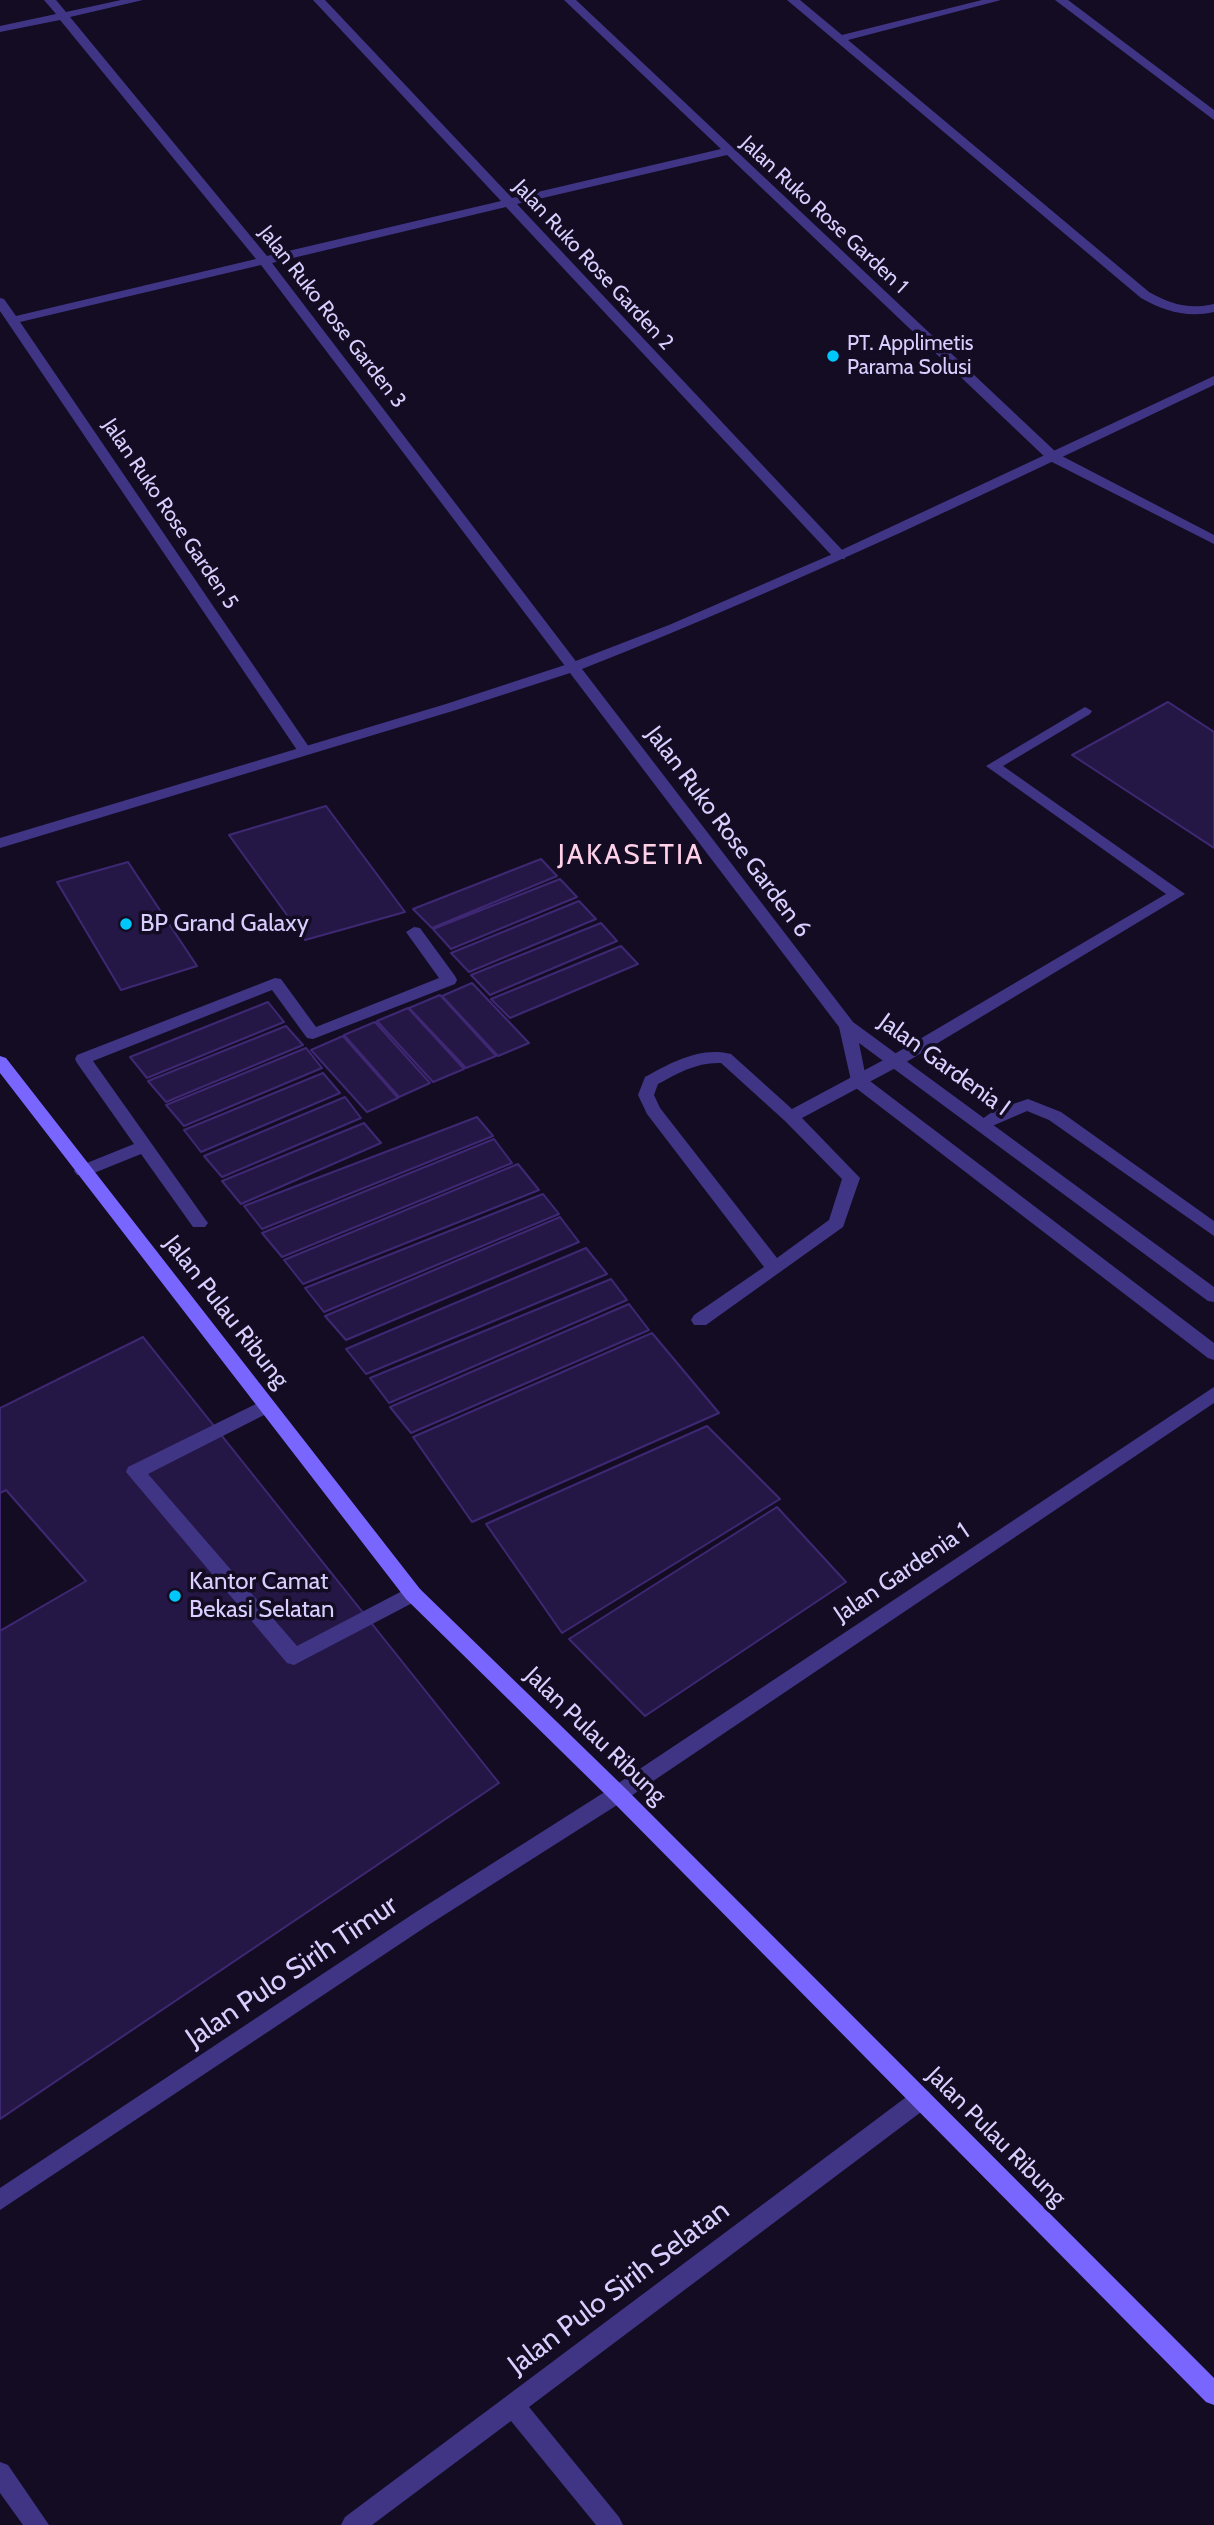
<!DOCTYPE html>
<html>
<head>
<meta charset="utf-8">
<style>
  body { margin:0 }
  canvas { display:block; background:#130c23 }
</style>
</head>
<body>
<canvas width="1214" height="2525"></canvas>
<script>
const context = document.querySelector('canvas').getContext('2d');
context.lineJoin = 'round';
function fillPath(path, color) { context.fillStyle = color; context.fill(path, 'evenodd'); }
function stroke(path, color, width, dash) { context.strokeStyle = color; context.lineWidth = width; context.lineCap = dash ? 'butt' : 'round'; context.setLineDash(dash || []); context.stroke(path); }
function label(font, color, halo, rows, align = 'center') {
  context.font = font + ' Cabin,sans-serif'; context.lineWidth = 7; context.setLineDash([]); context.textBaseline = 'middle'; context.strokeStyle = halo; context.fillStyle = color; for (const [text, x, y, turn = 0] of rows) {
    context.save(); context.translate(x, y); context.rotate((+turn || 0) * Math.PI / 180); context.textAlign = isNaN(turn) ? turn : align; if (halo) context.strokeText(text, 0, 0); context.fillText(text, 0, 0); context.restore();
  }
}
const building = new Path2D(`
  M1168,702l46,30v116l-142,-93z
  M326,806l79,106 -100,28 -76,-105z
  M541,859l16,17 -125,52 -19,-19z
  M128,862l69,104 -76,24 -64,-108z
  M560,879l17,18 -126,52 -18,-20z
  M579,901l17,18 -127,53 -18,-19z
  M601,923l16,18 -127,54 -19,-20z
  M621,946l17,18 -128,54 -19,-19z
  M472,983l57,60 -31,13 -56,-60z
  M440,995l56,61 -30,12 -57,-60z
  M268,1002l16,20 -137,56 -17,-21z
  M408,1008l56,61 -31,13 -56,-61z
  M375,1022l55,61 -31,14 -55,-62z
  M286,1026l17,19 -137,57 -18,-21z
  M343,1036l55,62 -31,14 -56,-62z
  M306,1048l16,20 -138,58 -18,-21z
  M323,1073l17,20 -139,59 -17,-22z
  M345,1097l16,21 -139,59 -18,-21z
  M477,1117l16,19 -231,93 -18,-23z
  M364,1123l17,20 -140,61 -19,-23z
  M494,1139l18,24 -230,94 -20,-24z
  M518,1164l21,26 -236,94 -19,-24z
  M543,1194l16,20 -235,98 -19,-24z
  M560,1217l19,25 -233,98 -21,-24z
  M586,1248l21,26 -241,100 -20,-25z
  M611,1279l16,21 -238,103 -19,-25z
  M629,1304l20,26 -238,103 -21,-26z
  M652,1333l67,80 -247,109 -59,-85z
  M143,1337l356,446 -499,336v-711z
  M707,1426l73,73 -218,134 -76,-109z
  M6,1490l80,91 -86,50v-138z
  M777,1507l69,75 -201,134 -76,-77z`);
const service = new Path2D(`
  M44,0h12l10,12 55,-12h22l-73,17 197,239 234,-55 -188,-201h12l187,198 209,-49 -157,-149h12l482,454 156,81v9l-166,-84 -321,-305 -210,49 328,349v6h-10l-329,-352 -234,56 306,401 2,3 -7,4 -5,-1 -307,-405 -241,57 291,428 -2,3h-10l-299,-442v-13l4,1 12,17 240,-57 -196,-239 -60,12v-6l56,-12z
  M1085,707l7,4 -2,3 -87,52 182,128 -282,170 -101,54 58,60 -17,49 -137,98h-12l-3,-5 3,-5 70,-48 -117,-153 -9,-19 7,-18c25,-14 56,-31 86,-23l61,55 99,-53 275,-162 -180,-128zM721,1063l64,58 57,58 -13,41 -52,38 -117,-150 -6,-13 4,-11c20,-11 39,-22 63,-21z
  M414,927l6,1 35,48 2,4 -2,4 -142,55 -6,-1 -35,-48 -179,71 112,158 3,4 -3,4h-12l-52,-73 -52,21h-12l-3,-4 3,-4 57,-23 -57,-81 -2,-4 2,-4 198,-77 6,1 35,48 123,-49 -33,-46z
  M1028,1099l33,13 153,109v15l-165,-116 -22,-9 -44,19 -8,-6 20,-14z
  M266,1399l6,2 3,5 -3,5 -124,63 149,172 109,-57 7,-3 7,3 3,5 -3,5 -126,66 -7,-2 -161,-191 2,-5z`);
const minor = new Path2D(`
  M787,0h13l42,35 140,-35h19l-153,40 301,252c22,12 40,18 65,12v8c-27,6 -50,-1 -73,-14z
  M1055,0h13l146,110v10z
  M1214,376v9c-209,99 -417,200 -632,284l271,353 361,265v15l-6,-1 -349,-258 7,35 348,265v17l-6,-2 -356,-273 -13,-58 -269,-354 -114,37 -456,138v-10l446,-134 122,-40 101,-39 166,-72z
  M1214,1387v16l-589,397 -195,124 -430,286v-22l416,-276 195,-124z
  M921,2089l8,3 3,7 -3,7 -400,301 90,110 4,8h-27l-85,-104 -139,104h-31l4,-8 568,-425z
  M0,2462l8,3 41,60h-26l-23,-32z`);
const secondary = new Path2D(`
  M0,1056l6,2 414,531 205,199 589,590v27l-8,-3 -595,-602 -205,-201 -406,-526z`);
const markers = [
  [833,356,7,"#00c7fa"],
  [126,924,7,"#00c7fa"],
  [175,1596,7,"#00c7fa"]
];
const farStreetnames = [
  ["Jalan Ruko Rose Garden 1",824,215,43],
  ["Jalan Ruko Rose Garden 2",593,265,47],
  ["Jalan Ruko Rose Garden 3",332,317,52],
  ["Jalan Ruko Rose Garden 5",170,514,56]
];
const farPoinames = [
  ["PT. Applimetis",847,344],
  ["Parama Solusi",847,368]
];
const streetNames = [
  ["Jalan Ruko Rose Garden 6",728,832,53],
  ["Jalan Gardenia I",944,1065,36],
  ["Jalan Pulau Ribung",226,1312,52],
  ["Jalan Gardenia 1",902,1573,-34],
  ["Jalan Pulau Ribung",595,1736,44],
  ["Jalan Pulau Ribung",996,2137,45]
];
const poiNames = [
  ["BP Grand Galaxy",140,924],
  ["Kantor Camat",189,1582],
  ["Bekasi Selatan",189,1610]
];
const quarterNames = [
  ["JAKASETIA",631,856]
];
const nearStreetnames = [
  ["Jalan Pulo Sirih Timur",292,1972,-34],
  ["Jalan Pulo Sirih Selatan",619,2288,-37]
];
fillPath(building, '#251745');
stroke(building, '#3e2873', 2);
fillPath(service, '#403585');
fillPath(minor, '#403585');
fillPath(secondary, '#7966ff');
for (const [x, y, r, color] of markers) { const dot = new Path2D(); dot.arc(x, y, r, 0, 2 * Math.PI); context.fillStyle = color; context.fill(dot); stroke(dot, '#130c23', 2.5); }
label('21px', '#d9cfff', '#130c23', farStreetnames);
label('21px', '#d9cfff', '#130c23', farPoinames, 'left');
label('24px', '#d9cfff', '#130c23', streetNames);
label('24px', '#d9cfff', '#130c23', poiNames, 'left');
context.letterSpacing = '2px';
label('28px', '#ffd1e9', '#130c23', quarterNames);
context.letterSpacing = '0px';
label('28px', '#d9cfff', '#130c23', nearStreetnames);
</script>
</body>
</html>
